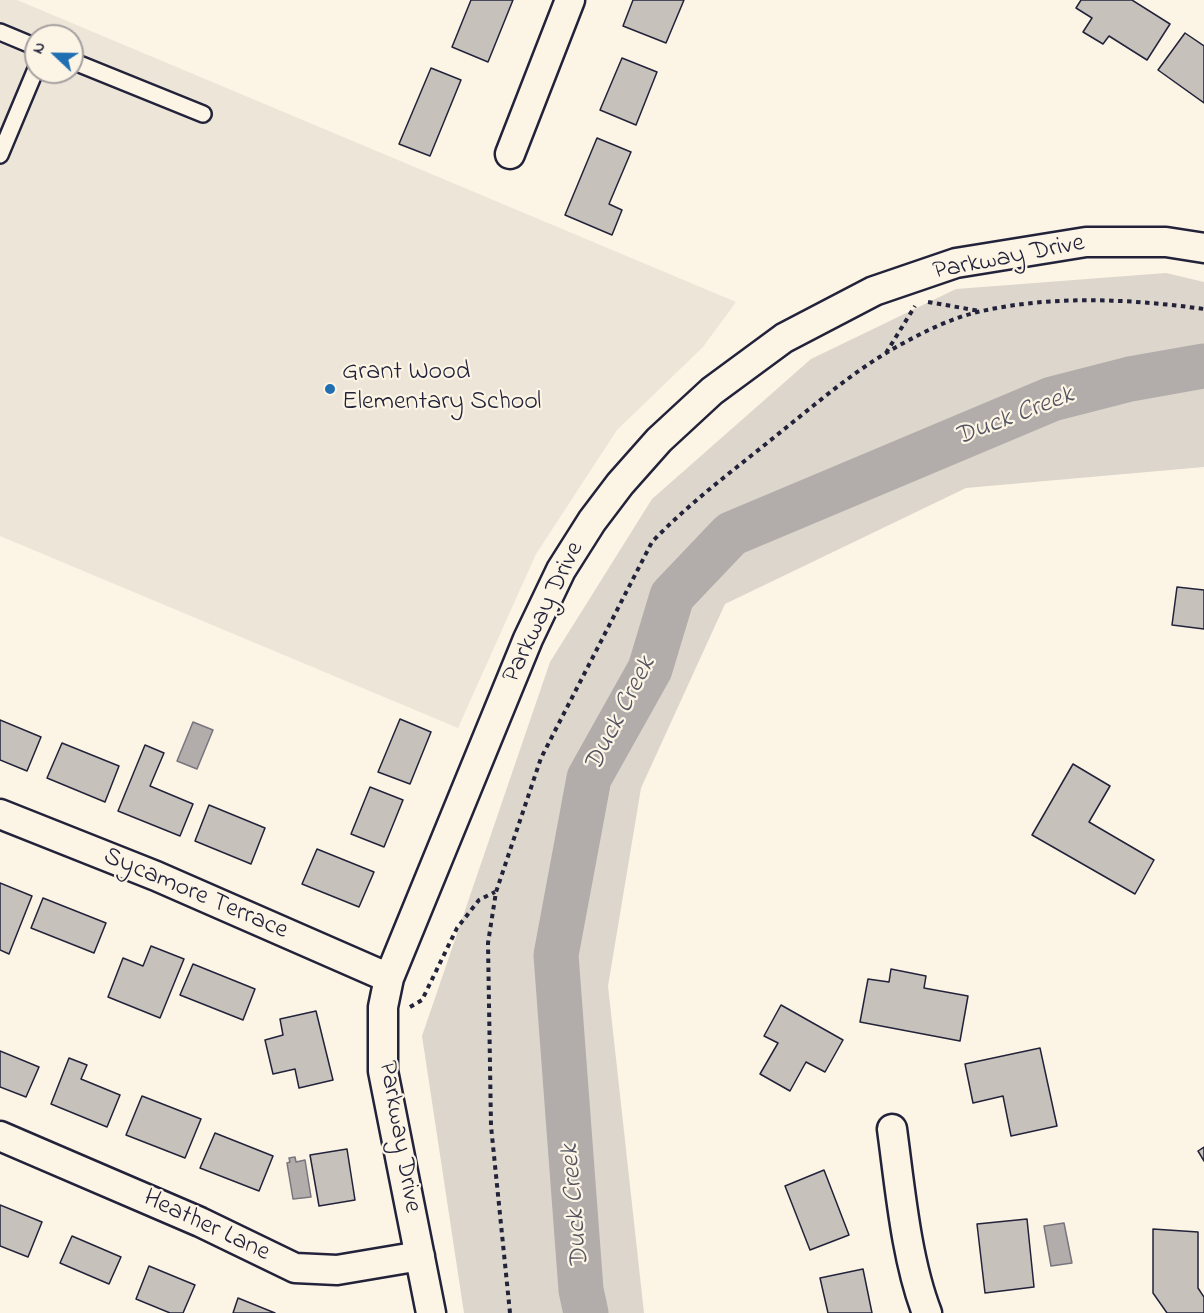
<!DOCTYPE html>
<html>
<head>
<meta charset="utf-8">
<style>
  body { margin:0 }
  #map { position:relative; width:1204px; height:1313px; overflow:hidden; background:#fcf5e5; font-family:"Indie Flower",sans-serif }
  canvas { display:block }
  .north { position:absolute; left:24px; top:24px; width:60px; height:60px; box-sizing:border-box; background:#fcf5e5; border:2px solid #a5a1a1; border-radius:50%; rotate:292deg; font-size:16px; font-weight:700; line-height:24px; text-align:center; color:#22223b }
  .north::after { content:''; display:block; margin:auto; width:21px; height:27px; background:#1f6fb2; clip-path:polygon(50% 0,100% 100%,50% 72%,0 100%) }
</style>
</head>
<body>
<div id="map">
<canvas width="1204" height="1313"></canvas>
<div class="north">N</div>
</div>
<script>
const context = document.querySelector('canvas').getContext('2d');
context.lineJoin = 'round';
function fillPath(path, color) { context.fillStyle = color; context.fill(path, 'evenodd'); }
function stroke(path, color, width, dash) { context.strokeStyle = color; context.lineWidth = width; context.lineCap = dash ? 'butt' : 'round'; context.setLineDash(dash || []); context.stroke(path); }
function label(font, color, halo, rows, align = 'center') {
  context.font = font + ' "Indie Flower",sans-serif'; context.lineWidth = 4.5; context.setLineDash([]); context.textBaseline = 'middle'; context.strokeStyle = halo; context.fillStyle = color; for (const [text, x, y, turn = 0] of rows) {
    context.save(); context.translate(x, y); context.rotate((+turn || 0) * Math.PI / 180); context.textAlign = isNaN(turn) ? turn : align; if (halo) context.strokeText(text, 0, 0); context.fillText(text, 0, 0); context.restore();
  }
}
const built = new Path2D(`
  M0,0h17l719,302 -33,45 -86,83 -81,124 -78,174 -458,-192zM36,36h36v36h-36z`);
const green = new Path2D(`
  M1166,273l38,9v185l-238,21 -241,116 -84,184 -33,198 36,327h-180l-42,-277 128,-374 102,-163 159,-140 145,-70z`);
const water = new Path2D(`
  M193,722l20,8 -16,39 -20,-8z
  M295,1157l1,5 9,-2 6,37 -18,2 -6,-36 3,-1 -1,-4z
  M1064,1223l8,40 -21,3 -7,-40z`);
const river = new Path2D(`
  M586,1313l-5,-23 -25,-335 33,-177 61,-109 22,-73 59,-62 321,-135 78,-20 74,-13`);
const building = new Path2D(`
  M471,0h42l-25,62 -36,-15z
  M633,0h51l-18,43 -43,-17z
  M1081,0h51l38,24 -23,36 -38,-24 -6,8 -20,-12 9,-14 -16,-10z
  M1185,33l19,13v57l-46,-33z
  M622,58l35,14 -21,53 -36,-15z
  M431,68l30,12 -31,76 -31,-12z
  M597,138l34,14 -22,52 13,6 -10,25 -47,-20z
  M1177,587l27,3v39l-32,-4z
  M400,719l31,13 -21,52 -32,-12z
  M0,720l41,17 -14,34 -27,-11z
  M62,743l57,23 -14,36 -58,-24z
  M145,745l19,8 -14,33 43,18 -13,32 -62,-25z
  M1073,764l37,22 -21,36 65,38 -19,34 -103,-59z
  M370,787l33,13 -19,47 -33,-13z
  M209,805l56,23 -14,36 -56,-23z
  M317,849l57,23 -15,35 -57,-23z
  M0,883l32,13 -23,58 -9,-4z
  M43,898l63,25 -12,30 -63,-25z
  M151,946l33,13 -24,59 -52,-21 15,-39 20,8z
  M193,964l62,25 -12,31 -63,-25z
  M891,969l35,7 -2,12 44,8 -8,45 -100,-19 8,-43 21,3z
  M781,1005l62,35 -18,32 -19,-10 -16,29 -30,-17 18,-31 -14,-7z
  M316,1011l17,69 -34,8 -4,-19 -22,5 -8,-34 18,-5 -3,-16z
  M1040,1048l17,78 -46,10 -8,-40 -30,7 -8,-39z
  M0,1051l39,16 -13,30 -26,-10z
  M69,1058l18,7 -6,14 39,16 -13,32 -56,-23z
  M142,1096l59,23 -16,39 -59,-23z
  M215,1133l58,23 -14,35 -59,-23z
  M1204,1147v14l-6,-10z
  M347,1149l8,51 -36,6 -9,-51z
  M824,1170l25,65 -39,15 -25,-64z
  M0,1205l42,17 -14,35 -28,-11z
  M1027,1219l7,68 -49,6 -8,-69z
  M1153,1229l45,3v56l6,9v16h-37l-14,-20z
  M72,1236l49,21 -12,27 -49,-21z
  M149,1266l46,19 -12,28h-13l-34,-14z
  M863,1269l9,44h-44l-8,-35z
  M238,1298l37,15h-42z`);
const path = new Path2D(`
  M928,302l52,9
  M886,353l29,-47
  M410,1007l12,-7 35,-72 22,-28 16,-8
  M510,1313l-19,-187 -3,-183 8,-51 45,-134 111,-216c38,-40 82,-72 125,-107 35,-28 71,-59 109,-82 29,-17 63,-35 96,-42 72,-16 149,-12 222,-2`);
const lane = new Path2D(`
  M0,32l36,15
  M72,61l131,53
  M0,155l36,-86`);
const street = new Path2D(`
  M510,154l60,-154
  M0,814l156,62 233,102
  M892,1129c8,58 14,130 35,184
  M0,1136l200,86 95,46 42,2 83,-14
  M431,1313l-48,-242v-64l6,-29 139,-339 33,-69 31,-49 28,-37 39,-44 53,-49 72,-53 90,-47 82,-28 130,-21h80l38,6`);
const markers = [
  [330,389,6,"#1f6fb2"]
];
const streetNames = [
  ["Parkway Drive",1009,259,-11],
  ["Parkway Drive",545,613,-64],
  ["Sycamore Terrace",195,895,23],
  ["Parkway Drive",398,1137,80],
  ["Heather Lane",206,1227,25]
];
const poiNames = [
  ["Grant Wood",342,374],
  ["Elementary School",342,404]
];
const waterNames = [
  ["Duck Creek",1015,418,-21],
  ["Duck Creek",622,715,-63],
  ["Duck Creek",577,1206,-95]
];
fillPath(built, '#ece5d8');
fillPath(green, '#dcd6cc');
fillPath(water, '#b2adab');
stroke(water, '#78757e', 1.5);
stroke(river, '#b2adab', 45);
fillPath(building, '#c6c1bb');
stroke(building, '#22223b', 1.5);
stroke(lane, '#22223b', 20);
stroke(street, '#22223b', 33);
stroke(path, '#22223b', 4, [4.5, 4.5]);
stroke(lane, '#fcf5e5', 15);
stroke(street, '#fcf5e5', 28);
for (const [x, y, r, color] of markers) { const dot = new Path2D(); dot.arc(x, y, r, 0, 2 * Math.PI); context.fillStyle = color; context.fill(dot); stroke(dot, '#fcf5e5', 2); }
label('26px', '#22223b', '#fcf5e5', streetNames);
label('26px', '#22223b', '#fcf5e5', poiNames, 'left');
label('italic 27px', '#545362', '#fcf5e5', waterNames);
</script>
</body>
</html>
